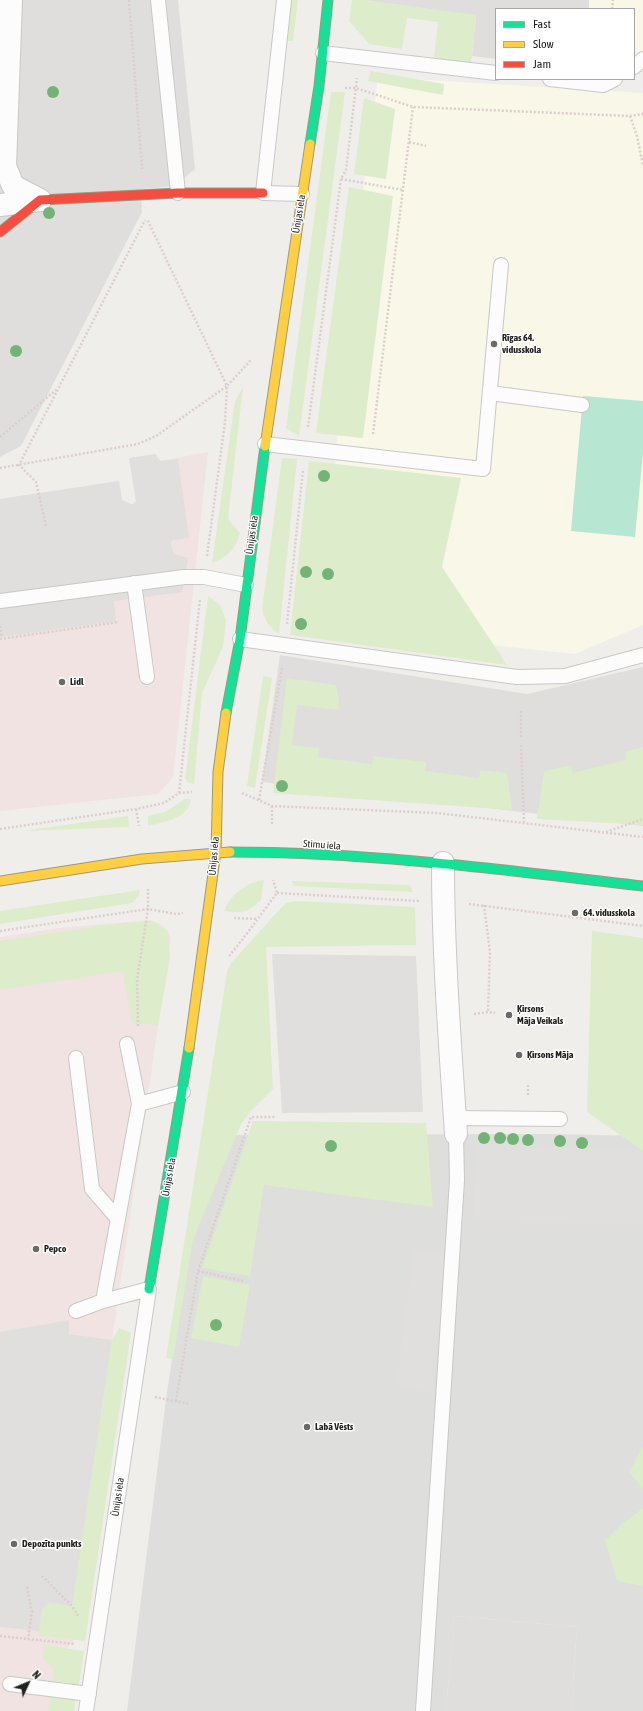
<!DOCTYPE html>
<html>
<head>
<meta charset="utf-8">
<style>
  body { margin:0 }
  #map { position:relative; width:643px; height:1711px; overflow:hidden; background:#f0eeeb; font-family:"Asap Condensed",sans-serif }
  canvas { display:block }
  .legend { position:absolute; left:495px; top:8px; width:140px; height:72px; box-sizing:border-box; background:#fff; border:1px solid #a7a7a7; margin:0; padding:5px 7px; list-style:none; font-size:12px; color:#222 }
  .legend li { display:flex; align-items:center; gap:8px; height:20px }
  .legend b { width:20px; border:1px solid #a7a7a7 }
  .north { position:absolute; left:8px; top:1663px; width:40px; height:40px; -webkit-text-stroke:3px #fff; paint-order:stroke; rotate:46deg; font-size:11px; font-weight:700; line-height:16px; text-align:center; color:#222 }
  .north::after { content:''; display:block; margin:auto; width:14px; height:18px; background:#222; clip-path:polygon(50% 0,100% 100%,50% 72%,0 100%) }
</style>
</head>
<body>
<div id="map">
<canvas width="643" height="1711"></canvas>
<ul class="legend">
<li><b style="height:5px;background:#16e098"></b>Fast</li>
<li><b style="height:5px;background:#ffcf43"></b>Slow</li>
<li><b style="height:5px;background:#f24e42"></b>Jam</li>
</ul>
<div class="north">N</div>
</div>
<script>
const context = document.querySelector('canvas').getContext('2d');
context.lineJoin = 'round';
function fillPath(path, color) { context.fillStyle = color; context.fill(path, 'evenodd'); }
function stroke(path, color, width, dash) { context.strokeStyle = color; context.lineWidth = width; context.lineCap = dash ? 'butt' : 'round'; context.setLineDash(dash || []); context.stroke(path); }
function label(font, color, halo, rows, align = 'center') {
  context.font = font + ' "Asap Condensed",sans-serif'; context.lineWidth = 3; context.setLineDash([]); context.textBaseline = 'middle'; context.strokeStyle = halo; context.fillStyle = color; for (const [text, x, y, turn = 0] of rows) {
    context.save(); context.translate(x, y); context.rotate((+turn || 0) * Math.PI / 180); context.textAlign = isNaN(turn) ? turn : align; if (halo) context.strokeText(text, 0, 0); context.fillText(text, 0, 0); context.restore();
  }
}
const residential = new Path2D(`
  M0,0h178l17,169 -20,17 -34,3 1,23 -121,234 -21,11z
  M364,0h225v9h-93v50l-24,-3 4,-40z
  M280,655l247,39 116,-27v159l-381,-44z
  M454,1616l123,11 -6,84h-125z`);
const commercial = new Path2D(`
  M208,452l-35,325 -15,17 -158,17v-312l119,-18 3,19 9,4h2l3,-3 -7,-43 27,-4 1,3 4,4z
  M150,920l13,5 8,13 -59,402 -34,296 -11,13 -9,62h-58v-774l59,-9z`);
const education = new Path2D(`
  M589,0h54v69h-9v-60h-45z
  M378,77l265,16v532l-68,29 -251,-27 14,-197 16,-172z`);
const religious = new Path2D(`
  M555,1134l88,2v575h-72l6,-84 -123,-11 -8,95h-319l39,-312 40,-264z`);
const grass = new Path2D(`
  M290,0h8l-5,41h-8z
  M352,0h12l112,15 -5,49 -37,-7 4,-35 -31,-4 -5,31 -33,-5 -20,-23z
  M371,71l73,13 -1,11 -75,-14z
  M331,92h14l-46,344 -13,-8z
  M364,98l31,11 -9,70 -32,-5z
  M349,187l44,9 -30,242 -47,-5z
  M243,387l-15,132 12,14c-5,17 -11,23 -28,30l23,-162z
  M282,458l15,1 -18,175c-10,-7 -14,-13 -17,-25z
  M309,461l152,17 -19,89 65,98 -217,-30z
  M208,596l12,9 6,15 -3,27 -21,46 -8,91 -5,-1 -4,-4z
  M263,676l9,2 -17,110 -8,-2z
  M287,678l49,7 3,16 -1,9 -41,-5 -5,40 27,3 -1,9 54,7 1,-8 53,6 -1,9 54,7 1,-8 27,3 5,37 -239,-17z
  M643,747v78l-106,-6 7,-48 27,-6 2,8 53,-13 -1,-8z
  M185,799h6c-2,20 -28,23 -43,27v-10l17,-4z
  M128,816l1,11 -106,4z
  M264,880l-3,20c-16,14 -17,13 -37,11 8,-18 21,-28 40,-31z
  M292,881l118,4 3,7 -119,-6z
  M140,890l-1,6 -7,7 -132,21v-13z
  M296,901l119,6 1,38 -150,2 7,142 -22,22 -10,13 -48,116 -20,119 -7,-1 61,-386 4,-9 48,-53 7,-7z
  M152,921l16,10 2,27 -12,67 -26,-2 -9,-52 -123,19v-49l114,-17z
  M592,931l51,7v213l-56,-39z
  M253,1121l173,2 7,84 -169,-22 -14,91 -48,-8z
  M203,1276l47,9 -11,62 -48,-9z
  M119,1328l12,5 -46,308 -47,-6 4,-26 7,-7 23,4 40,-266z
  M643,1446v43l-14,-17z
  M643,1508v78l-26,-5 -12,-40 18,-18z
  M44,1645l40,6 -5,34 -26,-5v-10l-10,-13z
  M51,1695l25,4 -2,12h-26z`);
const pitch = new Path2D(`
  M583,396l60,5v51l-8,85 -64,-6z`);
const parking = new Path2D(`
  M156,454l1,3 4,4 17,-2 11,79 -16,2 -2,2v4l4,8 13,4 -6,34 -68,9 2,20 -116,16v-138l119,-18 3,19 9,4h2l3,-3 -7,-43z
  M272,954l144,2 7,156 -141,1z
  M476,1143l167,8v73l-170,-3z
  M414,1250l32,3 -14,139 -36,-5z
  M69,1320v14l43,6 -40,266 -23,-4 -7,7 -3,22 -39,-4v-295z`);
const path = new Path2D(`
  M129,0l13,169
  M612,9l1,-9
  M345,88h11l57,19 217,9 13,-2
  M630,116l7,20 6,30
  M409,142l17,4
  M341,179l62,11
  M308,427l33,-248 5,-9 11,-92
  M373,434l40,-327
  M0,437l56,-47
  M0,468l138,-24 18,-8 71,-50 -80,-167
  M46,526l-10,-44 -17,-17 126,-245
  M207,556l18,-134 2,-36 24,-26
  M287,624l16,-154
  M0,626l2,12
  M0,639l119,-17
  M521,737v-28
  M521,745l3,77
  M179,793l21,-194
  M242,793l30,13 165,7 206,24
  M259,800l23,-133
  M136,809l3,17
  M272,824v-18
  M0,829l136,-20 28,-6 15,-10 13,-1
  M606,832l37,-13
  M277,893l142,8
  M469,904l174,22
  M484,905l6,47 -2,60
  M234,918l23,1
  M0,931l148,-22 28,5 7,-1
  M229,956c17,-20 32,-42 48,-63l-4,-13
  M474,1014l14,-2 7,1
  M138,1026l-1,-46 11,-71v-20
  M528,1095v-10
  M198,1271l46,10
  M155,1397l34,7
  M176,1401l22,-130 53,-154h25
  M42,1576l30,30 6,10
  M27,1587l5,25 -4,27
  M0,1636l75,8`);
const lane = new Path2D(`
  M158,0l20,193
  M284,0l-21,193 39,1
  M323,53l173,20
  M634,67l9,-8
  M550,79l53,6 12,-6
  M490,393l92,12
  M265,444l218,25 18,-204
  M134,583l13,94
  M0,601l184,-24h20l42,8
  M240,639l277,38 48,-1 78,-21
  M76,1058l16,131 26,30
  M139,1104l44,-12
  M455,1118l105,1
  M103,1301l36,-197 -12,-60
  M76,1311l27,-10 46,-12 -63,422
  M10,1684l79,10
  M423,1711l34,-531 -1,-46`);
const street = new Path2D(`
  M11,0l-6,166 8,20 27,14
  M0,205l40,-5
  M443,863c0,91 7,181 13,271`);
const fast = new Path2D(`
  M310,144l9,-58 9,-86
  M226,713l14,-74 25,-193
  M230,852c138,0 276,18 413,34
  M149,1289l40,-241`);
const slow = new Path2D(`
  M265,446l45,-302
  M0,881l142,-22 88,-7
  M189,1048l27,-196 2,-80 8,-59`);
const jam = new Path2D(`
  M0,232l40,-32 138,-7h85`);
const trees = [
  [53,92],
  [49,213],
  [16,351],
  [324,476],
  [306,572],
  [328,574],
  [301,624],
  [282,786],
  [484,1138],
  [500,1138],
  [513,1139],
  [528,1140],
  [560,1141],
  [582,1143],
  [331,1146],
  [216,1325]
];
const markers = [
  [494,344,4,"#6a6968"],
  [62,682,4,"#6a6968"],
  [575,913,4,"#6a6968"],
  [509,1015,4,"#6a6968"],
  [519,1055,4,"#6a6968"],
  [36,1249,4,"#6a6968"],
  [307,1427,4,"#6a6968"],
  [14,1544,4,"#6a6968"]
];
const streetNames = [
  ["Ūnijas iela",299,214,-81],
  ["Ūnijas iela",252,535,-82],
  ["Stirnu iela",322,845,4],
  ["Ūnijas iela",214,856,-85],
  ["Ūnijas iela",169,1177,-80],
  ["Ūnijas iela",118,1497,-82]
];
const poiNames = [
  ["Rīgas 64.",502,338],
  ["vidusskola",502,350],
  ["Lidl",70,682],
  ["64. vidusskola",583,913],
  ["Ķirsons",517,1009],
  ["Māja Veikals",517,1021],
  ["Ķirsons Māja",527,1055],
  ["Pepco",44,1249],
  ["Labā Vēsts",315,1427],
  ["Depozīta punkts",22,1544]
];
fillPath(residential, '#dfdedc');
fillPath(commercial, '#f1e3e1');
fillPath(education, '#f8f7e8');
fillPath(religious, '#dededc');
fillPath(grass, '#ddeccb');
fillPath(pitch, '#b7e6d2');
fillPath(parking, '#e0dfde');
stroke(lane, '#c9c8c7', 16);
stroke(street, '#c9c8c7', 24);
stroke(fast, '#999a82', 11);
stroke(slow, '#999a82', 11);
stroke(jam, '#999a82', 11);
stroke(path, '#dccecd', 2.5, [2, 2]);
stroke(lane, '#fdfcfc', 14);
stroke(street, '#fdfcfc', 22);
stroke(fast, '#16e098', 9);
stroke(slow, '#ffcf43', 9);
stroke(jam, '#f24e42', 9);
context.fillStyle = '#73b476';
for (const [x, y] of trees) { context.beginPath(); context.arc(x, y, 6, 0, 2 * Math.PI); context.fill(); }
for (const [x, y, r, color] of markers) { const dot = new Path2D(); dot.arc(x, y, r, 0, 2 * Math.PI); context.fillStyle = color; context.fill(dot); stroke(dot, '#fff', 1.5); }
label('10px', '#222', '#fff', streetNames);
label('bold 10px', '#222', '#fff', poiNames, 'left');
</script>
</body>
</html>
